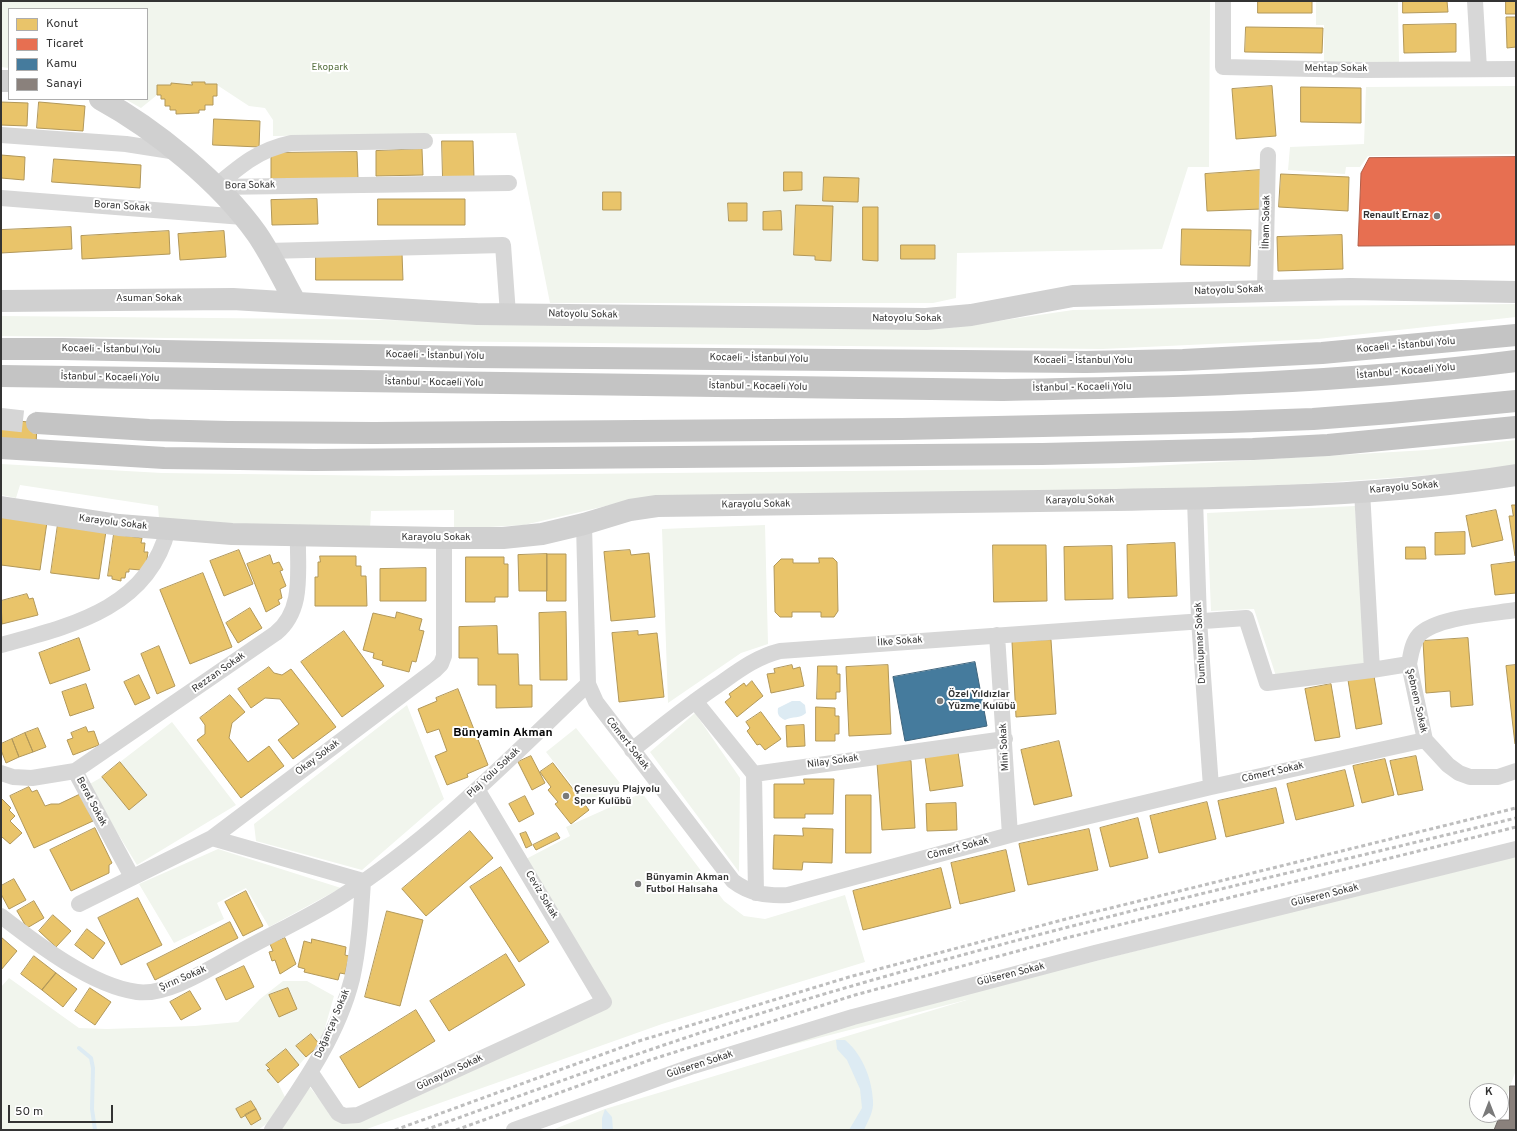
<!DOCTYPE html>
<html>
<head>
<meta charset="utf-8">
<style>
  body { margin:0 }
  #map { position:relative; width:1517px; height:1131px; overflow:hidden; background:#fff; font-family:Overpass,sans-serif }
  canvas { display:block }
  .frame { position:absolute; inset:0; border:2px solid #333; pointer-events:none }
  .legend { position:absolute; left:8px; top:8px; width:140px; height:92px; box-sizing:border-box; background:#fff; border:1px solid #adadad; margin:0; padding:5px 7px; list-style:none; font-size:12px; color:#333 }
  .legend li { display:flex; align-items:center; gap:8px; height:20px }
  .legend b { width:20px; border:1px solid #adadad }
  .north { position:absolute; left:1469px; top:1083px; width:40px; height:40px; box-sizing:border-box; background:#fff; border:1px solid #adadad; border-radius:50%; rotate:0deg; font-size:11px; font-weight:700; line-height:16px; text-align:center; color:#333 }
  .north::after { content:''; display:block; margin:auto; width:14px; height:18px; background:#7a7a7a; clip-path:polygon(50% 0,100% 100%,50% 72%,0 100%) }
  .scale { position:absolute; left:8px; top:1105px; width:105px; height:18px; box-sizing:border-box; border:2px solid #333; border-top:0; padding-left:5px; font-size:12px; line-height:14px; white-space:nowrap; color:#333; -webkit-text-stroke:3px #fff; paint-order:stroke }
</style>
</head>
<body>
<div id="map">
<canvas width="1517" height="1131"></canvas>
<div class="frame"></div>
<ul class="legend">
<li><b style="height:11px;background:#e9c46a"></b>Konut</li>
<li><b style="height:11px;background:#e76f51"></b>Ticaret</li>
<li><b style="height:11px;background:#457b9d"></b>Kamu</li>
<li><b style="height:11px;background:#8a817c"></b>Sanayi</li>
</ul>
<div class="north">K</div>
<div class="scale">50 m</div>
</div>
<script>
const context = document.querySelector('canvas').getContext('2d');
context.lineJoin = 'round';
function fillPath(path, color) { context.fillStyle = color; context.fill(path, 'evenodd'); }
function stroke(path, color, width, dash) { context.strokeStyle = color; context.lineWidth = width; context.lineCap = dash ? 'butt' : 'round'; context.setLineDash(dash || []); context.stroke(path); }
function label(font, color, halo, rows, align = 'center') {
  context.font = font + ' Overpass,sans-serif'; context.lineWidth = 4; context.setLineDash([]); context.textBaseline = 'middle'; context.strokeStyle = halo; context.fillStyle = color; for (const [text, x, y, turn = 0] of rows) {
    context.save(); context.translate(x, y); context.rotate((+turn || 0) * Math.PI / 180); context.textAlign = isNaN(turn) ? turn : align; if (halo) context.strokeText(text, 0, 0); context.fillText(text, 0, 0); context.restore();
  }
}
const green = new Path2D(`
  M1,1h1209l-1,166h-21l-26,82 -205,4 -1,45 -23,5h-383l-34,-170 -243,3v-16l-8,-12 -16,-2 -32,-21 -12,-1v-2h-13v3l-21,-2v2h-14v10l-16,13 -16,-9h22v-90h-138v59l-8,-1z
  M1316,1h82l1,61 -75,1v-38h-8z
  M1516,86v68l-148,2 -8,11h-14l-1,7 -57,-4 2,-23 74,-3 2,-57z
  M1516,304v13l-198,22 -216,10 -1101,-13v-20l318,3 613,10 18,-1 123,-18 215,-4z
  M1516,440v27l-28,4 -253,18 -599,10 -112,26 -70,4v-19l-83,1 -1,17 -127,-2 -84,-8 -1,-12 -138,-21 -4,13 -15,-3v-31l161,9 238,3 718,-8 309,-18z
  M1355,506l10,160 -89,10 -22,-67 -43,2 -4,-98z
  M765,525l3,119 -27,9 -73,50 -6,-174z
  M407,705l37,94 -82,71 -106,-29 -2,-17z
  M695,713l45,65 -1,94 -89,-120z
  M172,722l64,83 -99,60 -49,-80 14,-8 27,33 18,-15 -27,-33z
  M576,728l44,55 -31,24 -43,-55z
  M642,793l82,108 20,15 21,3 80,-24 20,67 -203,62 -298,106h-87l31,-45 29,36 22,-1 253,-116 -86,-145 44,-23 -4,-9z
  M218,849l123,39 -72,39 -23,-39 -29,15 7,16 -50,24 -35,-59z
  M1516,856v214l-15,42v-21h-24v24h23l-5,15h-943l53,-21 365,-110 -206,53 139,-43z
  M9,978l70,50 28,1 88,-3 43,-4 22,-23 23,-18h24l27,15 -14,49 -9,-11 -15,12 10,11 -7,8 -13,-16 -19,16 3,4 -2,1 10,13 8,16 -17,23 -11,8h-257v-143z`);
const water = new Path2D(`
  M792,701h8l5,4 1,8c-6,6 -13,3 -21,7 -6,-3 -8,-5 -7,-12z
  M836,1040h9c17,14 27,38 28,61 1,10 -5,20 -9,29h-15l13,-22 -2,-19 -13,-29 -10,-11z
  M605,1109l7,8 1,13h-11v-12z`);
const homes = new Path2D(`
  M1258,1h54v12h-54z
  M1403,1h44l1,11 -45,1z
  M1506,1h10v46l-9,1 -1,-31h10v-3h-10z
  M1456,24v28l-52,1 -1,-28z
  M1246,27l77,1 -1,25 -77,-1z
  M192,82h13v2h12v12h-4v9h-8v5h-6v3l-23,1v-4h-6v-4h-5v-7h-4v-4h-4v-10h14v-2l21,2z
  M1272,86l4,50 -40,3 -4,-50z
  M1301,87l60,1v35l-60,-1z
  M1,102l27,1 -1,23 -26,-1z
  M39,102l46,4 -2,25 -46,-3z
  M214,119l46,2 -1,26 -46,-2z
  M442,141h31l1,38 -31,1z
  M422,149l1,26 -47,1v-25z
  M357,152l1,27h-87v-26z
  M1,155l24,2 -1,23 -23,-2z
  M54,159l87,6 -1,23 -88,-6z
  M1261,170l1,39 -55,2 -2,-37z
  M784,172h18v18l-18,1z
  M1281,174l68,3 -1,34 -69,-4z
  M824,177l35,1 -1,24 -35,-1z
  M603,192h18v18h-18z
  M317,199l1,25 -46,1 -1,-25z
  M378,199h87v26h-87z
  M728,203h19v18h-18z
  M796,205l37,1 -2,55 -16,-1v-4l-21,-1z
  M863,207h15v54l-15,-1z
  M781,211l1,19h-19v-18z
  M71,227l1,22 -71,4v-23z
  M1182,229l69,1 -1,36 -69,-1z
  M169,231l1,23 -88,5 -1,-23z
  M224,231l2,26 -46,3 -2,-26z
  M1342,235l1,34 -65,2 -1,-34z
  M901,245h34v14h-34z
  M316,253h86l1,27h-87z
  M1,419l36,4 -1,23 -35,-4z
  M1512,505h4v51h-1l-6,-40h4z
  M1496,510l7,30 -31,7 -6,-31z
  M1,516l46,6 -7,48 -39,-5z
  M58,524l48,7 -7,48 -48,-6z
  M1465,532v22l-30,1v-22z
  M114,534l28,4 -1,5h4l-1,9h4l-2,14 -5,4 -12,-1v3h-3l-1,6h-4v3l-9,-2v-3h-4z
  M1175,543l2,53 -49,2 -1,-53z
  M993,545h53l1,56 -53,1z
  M1112,546l1,53 -48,1 -1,-53z
  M1406,547h19l1,12h-20z
  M239,550l14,34 -29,12 -14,-35z
  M630,550l1,5 18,-2 6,64 -44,4 -7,-69z
  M547,554h19v47h-19z
  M547,554v37h-28l-1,-36z
  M270,555l3,9 6,-2 4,8 -3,1 6,15 -6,3 2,9 -4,2 2,4 -14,8 -19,-48z
  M320,556h36v10h5v10h5l1,30h-52v-29h3v-15h2z
  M466,557h38v7h4v33h-13v5h-29z
  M819,558h14l4,4 1,49 -4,6h-13v-5h-29v5h-12l-5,-5 -1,-46 7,-7h12v4h26z
  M1516,562v31l-21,2 -4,-30z
  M426,568v33h-46v-32z
  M203,573l29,74 -42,17 -30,-74z
  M27,594l2,5 4,-1 5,17 -36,9 -1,-23z
  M250,608l12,20 -24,15 -12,-20z
  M397,612l25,7 -3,11 5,1 -8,31 -4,-1 -3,11 -27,-7 1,-4 -10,-3 1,-5 -11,-3 10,-37 22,5z
  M566,612l1,68h-27l-1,-67z
  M497,626l1,28h20l1,31h13v22l-36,1v-23h-18v-27h-19v-31z
  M344,631l40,55 -42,31 -41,-55z
  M638,631v4l19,-2 7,64 -45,5 -7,-69z
  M79,638l11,32 -40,14 -11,-31z
  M1468,638l5,67 -22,2 -1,-16 -24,2 -3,-52z
  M1051,640l5,74 -40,3 -4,-75z
  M159,646l16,40 -18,8 -16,-40z
  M792,665l1,4 7,-2 4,19 -33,7 -4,-19 8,-1 -1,-4z
  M888,665l3,69 -42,2 -3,-69z
  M1516,665v79h-1l-9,-78z
  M818,666h19v8h3v18h-4v7h-19z
  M269,667l5,6 8,2 9,-6 45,58 -43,32 -15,-19 21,-16 -19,-25 -15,-1 -14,10 -13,-19z
  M139,675l11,23 -15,7 -11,-23z
  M1374,676l8,48 -26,5 -8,-49z
  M752,681l11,15 -26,21 -12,-15 6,-5 -2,-3 15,-11 2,3z
  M86,684l8,24 -24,8 -8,-24z
  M1331,684l9,53 -25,4 -10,-52z
  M458,689l30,76 -21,9 1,3 -21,8 -12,-29 12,-5 -8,-22 -12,4 -9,-24 19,-8 -1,-3z
  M230,695l15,17 -13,11 -3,15 19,24 21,-16 15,20 -43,32 -44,-58 8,-6v-9l-5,-7z
  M816,707l19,1v8h4v18h-4v7h-19z
  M761,712l20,27 -16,11 -5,-6 -3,1 -10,-14 3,-3 -4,-6z
  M804,725l1,21 -18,1 -1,-21z
  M86,727l2,5 6,-1 5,14 -26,10 -6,-15 6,-2 -2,-5z
  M38,728l8,19 -13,5 -8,-19z
  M25,733l8,19 -14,5 -7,-18z
  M12,739l7,18 -13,6 -5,-13v-6z
  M1059,741l13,55 -38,9 -13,-55z
  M958,752l5,34 -33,5 -5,-34z
  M531,756l14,27 -13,7 -14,-28z
  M1416,756l7,34 -25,5 -8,-34z
  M1385,759l9,36 -32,8 -9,-37z
  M911,761l4,67 -33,2 -5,-67z
  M120,762l27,33 -18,15 -27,-33z
  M553,763l36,47 -18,14 -16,-20 3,-2 -10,-12 3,-3 -11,-15z
  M1345,770l9,36 -58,14 -9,-36z
  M804,779h30l-1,35h-28v4h-31v-34h30z
  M29,787l3,5 5,-2 8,16 6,-2h8l21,-10 13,27 -59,27 -24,-52z
  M1276,788l8,35 -58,14 -8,-36z
  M846,795h25v58h-25z
  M525,796l9,18 -15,8 -10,-18z
  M1,798l10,10 -2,2 6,6 -5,5 12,12 -12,11 -8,-7 -1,1z
  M1207,802l9,37 -57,14 -9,-37z
  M956,803l1,27 -30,1 -1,-27z
  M1138,818l10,40 -38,9 -10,-39z
  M95,828l17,35 -3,2v8l-38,18 -21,-41z
  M803,828l30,1 -1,34 -29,-1 -1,8 -29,-1 1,-34 29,1z
  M1089,829l9,41 -70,15 -9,-41z
  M470,831l23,27 -67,58 -24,-27z
  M526,832l6,13 -6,3 -6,-14z
  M557,833l3,5 -24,12 -3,-5z
  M1006,850l9,41 -55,13 -9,-41z
  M501,867l48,75 -30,20 -49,-75z
  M941,868l10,40 -88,22 -10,-39z
  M14,879l12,21 -17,9 -8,-15v-8z
  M246,891l17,35 -20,10 -18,-34z
  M138,898l24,47 -41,20 -23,-47z
  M34,901l10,17 -17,10 -10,-17z
  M387,911l36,9 -23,86 -35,-9z
  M53,915l18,16 -15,16 -17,-16z
  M230,922l8,16 -83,42 -8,-16z
  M87,929l18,14 -12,16 -18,-14z
  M1,937l16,14 -16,19z
  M285,938l11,26 -16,10 -5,-14 -3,1 -3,-9 4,-1 -3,-7z
  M312,939l34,8 -1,8 4,1 -4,18 -5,-1 -2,7 -34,-8 1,-3 -7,-2 6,-26 7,2z
  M506,954l19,31 -76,46 -19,-30z
  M34,956l22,17 -14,17 -21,-16z
  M244,966l10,21 -28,13 -10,-21z
  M56,973l21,16 -14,18 -21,-17z
  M90,988l21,14 -16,23 -20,-14z
  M288,988l9,21 -18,8 -10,-22z
  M190,991l11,18 -20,11 -11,-18z
  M416,1010l19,31 -76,47 -19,-31z
  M311,1034l9,11 -14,12 -10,-11z
  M286,1049l13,16 -21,18 -11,-13 3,-1 -4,-4z
  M251,1101l5,8 -15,9 -5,-9z
  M256,1109l5,10 -10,6 -6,-10z`);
const shops = new Path2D(`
  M1516,157v88l-158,1 3,-73 8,-15z`);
const public = new Path2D(`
  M975,662l12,64 -82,15 -12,-64z`);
const industry = new Path2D(`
  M1510,1086h6v44h-22l4,-10h11z`);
const stream = new Path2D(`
  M79,1048l12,10 2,10 -1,41 3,21`);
const highwayTunnel = new Path2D(`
  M1,419l36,4`);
const street = new Path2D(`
  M1223,1v66l137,3 156,-1
  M1475,1l4,68
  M1,135l125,9 51,8
  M215,187l294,-4
  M215,187c25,-21 43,-37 76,-44l134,-2
  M1,198l242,19
  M267,251l236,-6 5,69
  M1265,290l3,-135
  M1195,499l4,121 12,167
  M584,524l4,160 8,18 137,179c17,13 34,15 55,14l222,-60 201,-48 214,-47
  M997,635l13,200
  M1,645c69,-19 147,-36 167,-116
  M1409,664c2,-10 3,-21 10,-29 17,-18 72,-21 97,-25
  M1372,670l37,-6 16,76 23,25 11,8 11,4h28l18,-6
  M695,701l59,73
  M632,750c28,-22 56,-45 86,-65 20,-14 38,-28 62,-34l466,-33 21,65 105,-13 -10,-179
  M75,771l57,106
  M1,773l12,4 19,1 43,-7 201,-138c29,-24 21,-63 22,-97
  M754,774l251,-35
  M754,774l2,119
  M212,838l151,43
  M79,904l133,-66 223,-168 6,-6 3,-8v-118
  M1,916c36,28 91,70 136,76 31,4 73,-24 99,-38 34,-19 71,-36 103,-56 93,-59 170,-139 249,-214
  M311,1073l27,40 6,3 14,-1 246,-113 -127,-213
  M272,1130c32,-47 66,-95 80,-151 7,-32 9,-65 11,-98
  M514,1130l179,-64 160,-49 242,-64 421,-104`);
const secondary = new Path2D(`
  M1,81h8
  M100,99c55,30 120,83 157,135 15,22 26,46 39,69
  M1,301l232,-2 244,15 449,5 45,-4 102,-19 277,-7 166,3
  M1,507l118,18 113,9 212,4h59l39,-4 42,-10 46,-14 27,-4c153,-3 306,-4 458,-6 133,-2 269,-4 401,-25`);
const highway = new Path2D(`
  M1,349h61l409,8 615,5 97,-2 139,-7 194,-18
  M1,376l1002,14c172,-3 343,-7 513,-29
  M37,423l112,7 79,2 146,1 528,-4 328,-7 83,-3 78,-6 125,-12
  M1,448l163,10 150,2 728,-6 211,-5 75,-4 188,-18`);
const rail = new Path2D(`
  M395,1130l244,-89 210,-64 213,-57 454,-112
  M425,1130c141,-51 282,-103 427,-144 219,-64 443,-114 664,-168
  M456,1130l194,-70 205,-65 211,-57 450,-111`);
const markers = [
  [1437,216,4,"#7a7a7a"],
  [940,701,4,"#7a7a7a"],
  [566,796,4,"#7a7a7a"],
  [638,884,4,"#7a7a7a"]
];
const parkNames = [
  ["Ekopark",330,68]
];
const streetNames = [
  ["Mehtap Sokak",1336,69],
  ["Bora Sokak",250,186,-1],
  ["Boran Sokak",122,207,4],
  ["İlham Sokak",1267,222,-89],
  ["Natoyolu Sokak",1229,291,-2],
  ["Asuman Sokak",149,299],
  ["Natoyolu Sokak",583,315,1],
  ["Natoyolu Sokak",907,319],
  ["Kocaeli - İstanbul Yolu",1406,346,-5],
  ["Kocaeli - İstanbul Yolu",111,350,1],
  ["Kocaeli - İstanbul Yolu",435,356,1],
  ["Kocaeli - İstanbul Yolu",759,359,1],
  ["Kocaeli - İstanbul Yolu",1083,361],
  ["İstanbul - Kocaeli Yolu",1406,372,-5],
  ["İstanbul - Kocaeli Yolu",110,378,1],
  ["İstanbul - Kocaeli Yolu",434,383,1],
  ["İstanbul - Kocaeli Yolu",758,387,1],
  ["İstanbul - Kocaeli Yolu",1082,388,-1],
  ["Karayolu Sokak",1404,488,-5],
  ["Karayolu Sokak",1080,501,-1],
  ["Karayolu Sokak",756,505,-1],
  ["Karayolu Sokak",113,523,7],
  ["Karayolu Sokak",436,538],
  ["İlke Sokak",900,642,-4],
  ["Dumlupınar Sokak",1201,643,-93],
  ["Rezzan Sokak",219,673,-35],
  ["Şebnem Sokak",1416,701,77],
  ["Cömert Sokak",627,744,52],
  ["Mini Sokak",1005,747,-93],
  ["Okay Sokak",318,758,-37],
  ["Nilay Sokak",833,762,-8],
  ["Plaj Yolu Sokak",494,773,-43],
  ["Cömert Sokak",1273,773,-13],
  ["Berat Sokak",91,802,62],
  ["Cömert Sokak",958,849,-15],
  ["Ceviz Sokak",541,895,59],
  ["Gülseren Sokak",1325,896,-14],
  ["Gülseren Sokak",1011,975,-14],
  ["Şırın Sokak",183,979,-23],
  ["Doğançay Sokak",333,1024,-67],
  ["Gülseren Sokak",700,1065,-18],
  ["Günaydın Sokak",450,1073,-25]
];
const poiNames = [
  ["Renault Ernaz",1429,216,"right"],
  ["Özel Yıldızlar",948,695],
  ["Yüzme Kulübü",948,707],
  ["Çenesuyu Plajyolu",574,790],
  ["Spor Kulübü",574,802],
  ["Bünyamin Akman",646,878],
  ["Futbol Halısaha",646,890]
];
const quarterNames = [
  ["Bünyamin Akman",503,734]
];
fillPath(green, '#f1f5ed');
fillPath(water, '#ddebf3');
fillPath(homes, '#e9c46a');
stroke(homes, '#b2985a', 1);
fillPath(shops, '#e76f51');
stroke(shops, '#b15d48', 1);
fillPath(public, '#457b9d');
stroke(public, '#40657d', 1);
fillPath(industry, '#8a817c');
stroke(industry, '#706a66', 1);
stroke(stream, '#ddebf3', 4);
stroke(highwayTunnel, '#d6d6d6', 22, [22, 11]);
stroke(street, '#d7d7d7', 16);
stroke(secondary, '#d0d0d0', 22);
stroke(highway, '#c4c4c4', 22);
stroke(rail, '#bebebe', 3, [4, 3]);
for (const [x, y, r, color] of markers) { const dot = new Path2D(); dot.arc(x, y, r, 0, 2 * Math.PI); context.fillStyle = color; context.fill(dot); stroke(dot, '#fff', 1.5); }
label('10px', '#56703f', '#fff', parkNames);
label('10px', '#333', '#fff', streetNames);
label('bold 10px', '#333', '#fff', poiNames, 'left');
label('bold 12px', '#000', '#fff', quarterNames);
</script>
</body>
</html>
